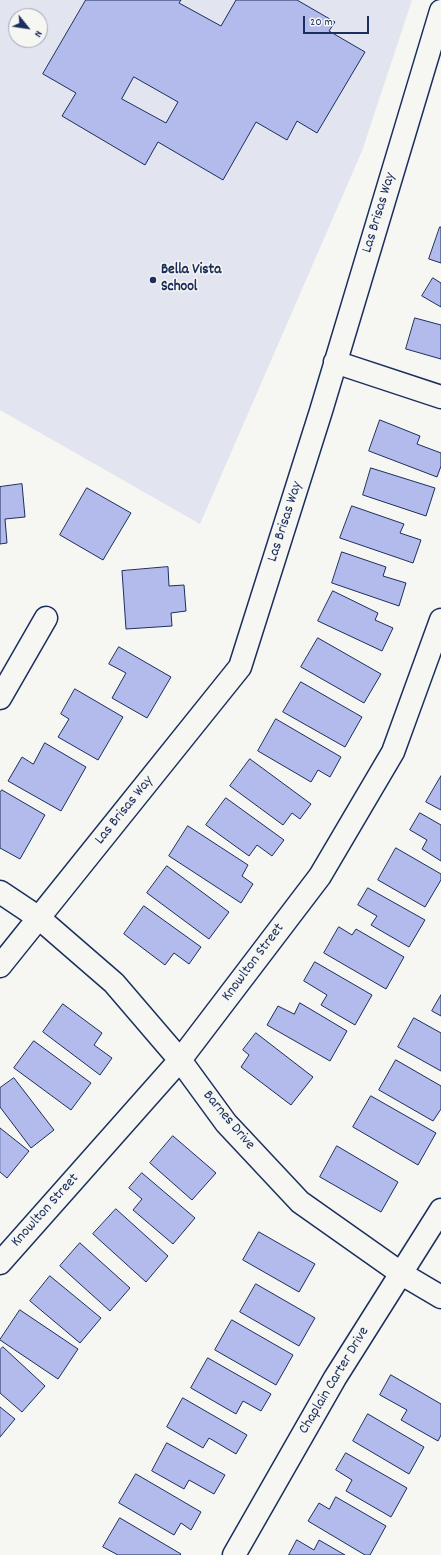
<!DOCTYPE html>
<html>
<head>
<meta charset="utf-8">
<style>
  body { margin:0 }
  #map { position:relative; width:441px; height:1555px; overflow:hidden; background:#f6f6f2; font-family:Dekko,sans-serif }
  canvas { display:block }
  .north { position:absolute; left:8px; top:8px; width:40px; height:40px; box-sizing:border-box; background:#f6f6f2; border:1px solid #9ea6b7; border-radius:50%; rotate:120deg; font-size:11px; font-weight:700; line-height:16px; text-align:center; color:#1b2f5e }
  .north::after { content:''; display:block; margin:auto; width:14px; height:18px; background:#1b2f5e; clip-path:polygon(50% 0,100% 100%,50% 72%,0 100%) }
  .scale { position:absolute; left:303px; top:16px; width:66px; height:18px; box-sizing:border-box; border:2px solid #1b2f5e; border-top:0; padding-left:5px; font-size:12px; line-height:14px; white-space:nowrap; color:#1b2f5e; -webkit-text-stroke:3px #f6f6f2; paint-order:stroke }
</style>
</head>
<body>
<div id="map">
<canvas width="441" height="1555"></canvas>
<div class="north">N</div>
<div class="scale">20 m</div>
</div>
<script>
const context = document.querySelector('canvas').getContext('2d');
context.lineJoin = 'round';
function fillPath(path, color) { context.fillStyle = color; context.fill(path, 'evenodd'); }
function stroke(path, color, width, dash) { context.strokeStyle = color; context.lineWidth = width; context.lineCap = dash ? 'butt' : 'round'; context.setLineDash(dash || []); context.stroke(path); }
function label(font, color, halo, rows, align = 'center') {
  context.font = font + ' Dekko,sans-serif'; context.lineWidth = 3; context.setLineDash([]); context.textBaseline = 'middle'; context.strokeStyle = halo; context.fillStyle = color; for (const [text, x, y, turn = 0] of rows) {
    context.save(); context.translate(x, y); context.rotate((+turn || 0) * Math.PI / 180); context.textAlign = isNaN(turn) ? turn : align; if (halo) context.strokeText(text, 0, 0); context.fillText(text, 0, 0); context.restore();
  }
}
const built = new Path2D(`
  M0,0h412l-50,151 -162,373 -200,-114zM16,16h24v24h-24z`);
const building = new Path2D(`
  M86,0h95l-2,3 42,23 15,-26h61l38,22 -6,9 36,21 -48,81 -20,-12 -10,19 -31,-18 -33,58 -65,-38 -13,23 -83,-49 14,-23 -33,-19zM134,77l44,25 -12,21 -44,-24z
  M440,227h1v36l-12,-4z
  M433,278l8,5v24l-19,-11z
  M415,318l26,7v34l-35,-10z
  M380,420l40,16 -3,8 24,9v13l-4,11 -68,-26z
  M371,468l64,20 -9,28 -63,-21z
  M22,484l3,33 -20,2 2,24 -7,1v-57z
  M87,488l44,25 -28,47 -43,-25z
  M352,506l52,18 -4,9 21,7 -8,23 -73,-25z
  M342,552l44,15 -3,9 23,7 -7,23 -67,-23z
  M168,567l1,19 15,-1 2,26 -15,2 1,13 -46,3 -4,-58z
  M333,591l45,22 -3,7 18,8 -11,23 -64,-30z
  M318,638l63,36 -17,29 -63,-36z
  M119,647l52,30 -24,41 -35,-20 14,-25 -17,-9z
  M301,682l61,35 -17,30 -62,-35z
  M75,689l48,28 -25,43 -40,-23 11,-18 -8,-5z
  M276,719l65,38 -11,20 -12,-7 -7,12 -53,-31z
  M45,743l41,24 -25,44 -53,-30 14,-24 11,7z
  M250,759l61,45 -11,15 -8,-6 -9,12 -53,-39z
  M441,776v34l-15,-8z
  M2,790l43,25 -25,44 -20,-11v-55z
  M226,798l58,42 -12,16 -15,-11 -8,11 -43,-31z
  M420,813l21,12v36l-19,-12 5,-9 -17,-10z
  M188,826l60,39 -6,11 11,8 -12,19 -72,-47z
  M396,848l45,26v6l-16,27 -47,-27z
  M167,866l62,46 -20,27 -62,-46z
  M368,888l57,32 -16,27 -38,-22 6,-9 -19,-11z
  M144,906l57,41 -12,17 -15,-11 -9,12 -41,-31z
  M339,927l13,8 4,-6 48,28 -18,32 -62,-36z
  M315,962l57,33 -17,30 -34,-20 6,-10 -23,-14z
  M441,995v21l-9,-5z
  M300,1003l47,28 -17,30 -63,-36 11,-19 16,8z
  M63,1004l39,29 -8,12 18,13 -12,17 -57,-43z
  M414,1018l27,15v38l-43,-24z
  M256,1033l57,44 -22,28 -50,-38 8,-12 -6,-5z
  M34,1041l57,42 -20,27 -57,-42z
  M396,1060l45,26v23l-8,12 -54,-31z
  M14,1078l40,52 -23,18 -31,-41v-19z
  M371,1096l65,37 -18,32 -65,-38z
  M0,1128l29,23 -22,27 -7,-6z
  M173,1136l43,37 -24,27 -42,-37z
  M337,1146l61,36 -17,30 -61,-35z
  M142,1173l53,45 -22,26 -40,-34 9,-11 -13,-11z
  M116,1209l52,47 -22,26 -53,-48z
  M259,1232l56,32 -16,28 -56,-32z
  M80,1243l50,45 -20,23 -50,-45z
  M50,1276l51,42 -21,25 -50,-42z
  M256,1284l59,34 -16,28 -59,-34z
  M20,1310l58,39 -20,30 -58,-39z
  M232,1320l61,35 -17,30 -61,-35z
  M3,1347l42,39 -23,26 -22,-19v-43z
  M208,1358l63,36 -10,17 -18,-10 -7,13 -45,-26z
  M391,1375l50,29v31l-3,6 -37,-21 6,-10 -27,-15z
  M183,1398l64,37 -11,19 -27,-16 -6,10 -36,-21z
  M0,1407l15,12 -15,18z
  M368,1414l56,33 -15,27 -56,-33z
  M167,1443l58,32 -11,19 -25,-14 -5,9 -32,-18z
  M346,1453l61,35 -16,29 -45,-26 6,-11 -16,-10z
  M136,1474l65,38 -10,18 -10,-7 -7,12 -55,-32z
  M336,1497l50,29 -16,29h-5l-57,-34 11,-18 10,6z
  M120,1518l61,36 -1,1h-62l-15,-8z
  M297,1540l17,10 5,-10 26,15h-56z`);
const street = new Path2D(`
  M335,362l106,35
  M0,698l46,-80
  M0,892l39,26 75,65 66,77 46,63 74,79 102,72 39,23
  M0,966l240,-299 81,-256 120,-400
  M0,1263l180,-203 140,-184 73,-124 48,-132
  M234,1555l101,-177 106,-168`);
const markers = [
  [153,280,4,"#1b2f5e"]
];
const streetNames = [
  ["Las Brisas Way",380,213,-73],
  ["Las Brisas Way",286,522,-72],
  ["Las Brisas Way",125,811,-51],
  ["Knowlton Street",254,963,-53],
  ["Barnes Drive",228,1121,50],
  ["Knowlton Street",46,1211,-48],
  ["Chaplain Carter Drive",335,1381,-59]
];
const poiNames = [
  ["Bella Vista",161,271],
  ["School",161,288]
];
fillPath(built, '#e2e4f0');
fillPath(building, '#b3bbec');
stroke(building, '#1b2f5e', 1);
stroke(street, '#1b2f5e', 25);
stroke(street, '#f6f6f2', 22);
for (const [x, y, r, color] of markers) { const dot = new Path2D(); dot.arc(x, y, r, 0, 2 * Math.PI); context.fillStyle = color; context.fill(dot); stroke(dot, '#f6f6f2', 1.5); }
label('15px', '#1b2f5e', '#f6f6f2', streetNames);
label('bold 15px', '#1b2f5e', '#f6f6f2', poiNames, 'left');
</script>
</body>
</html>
